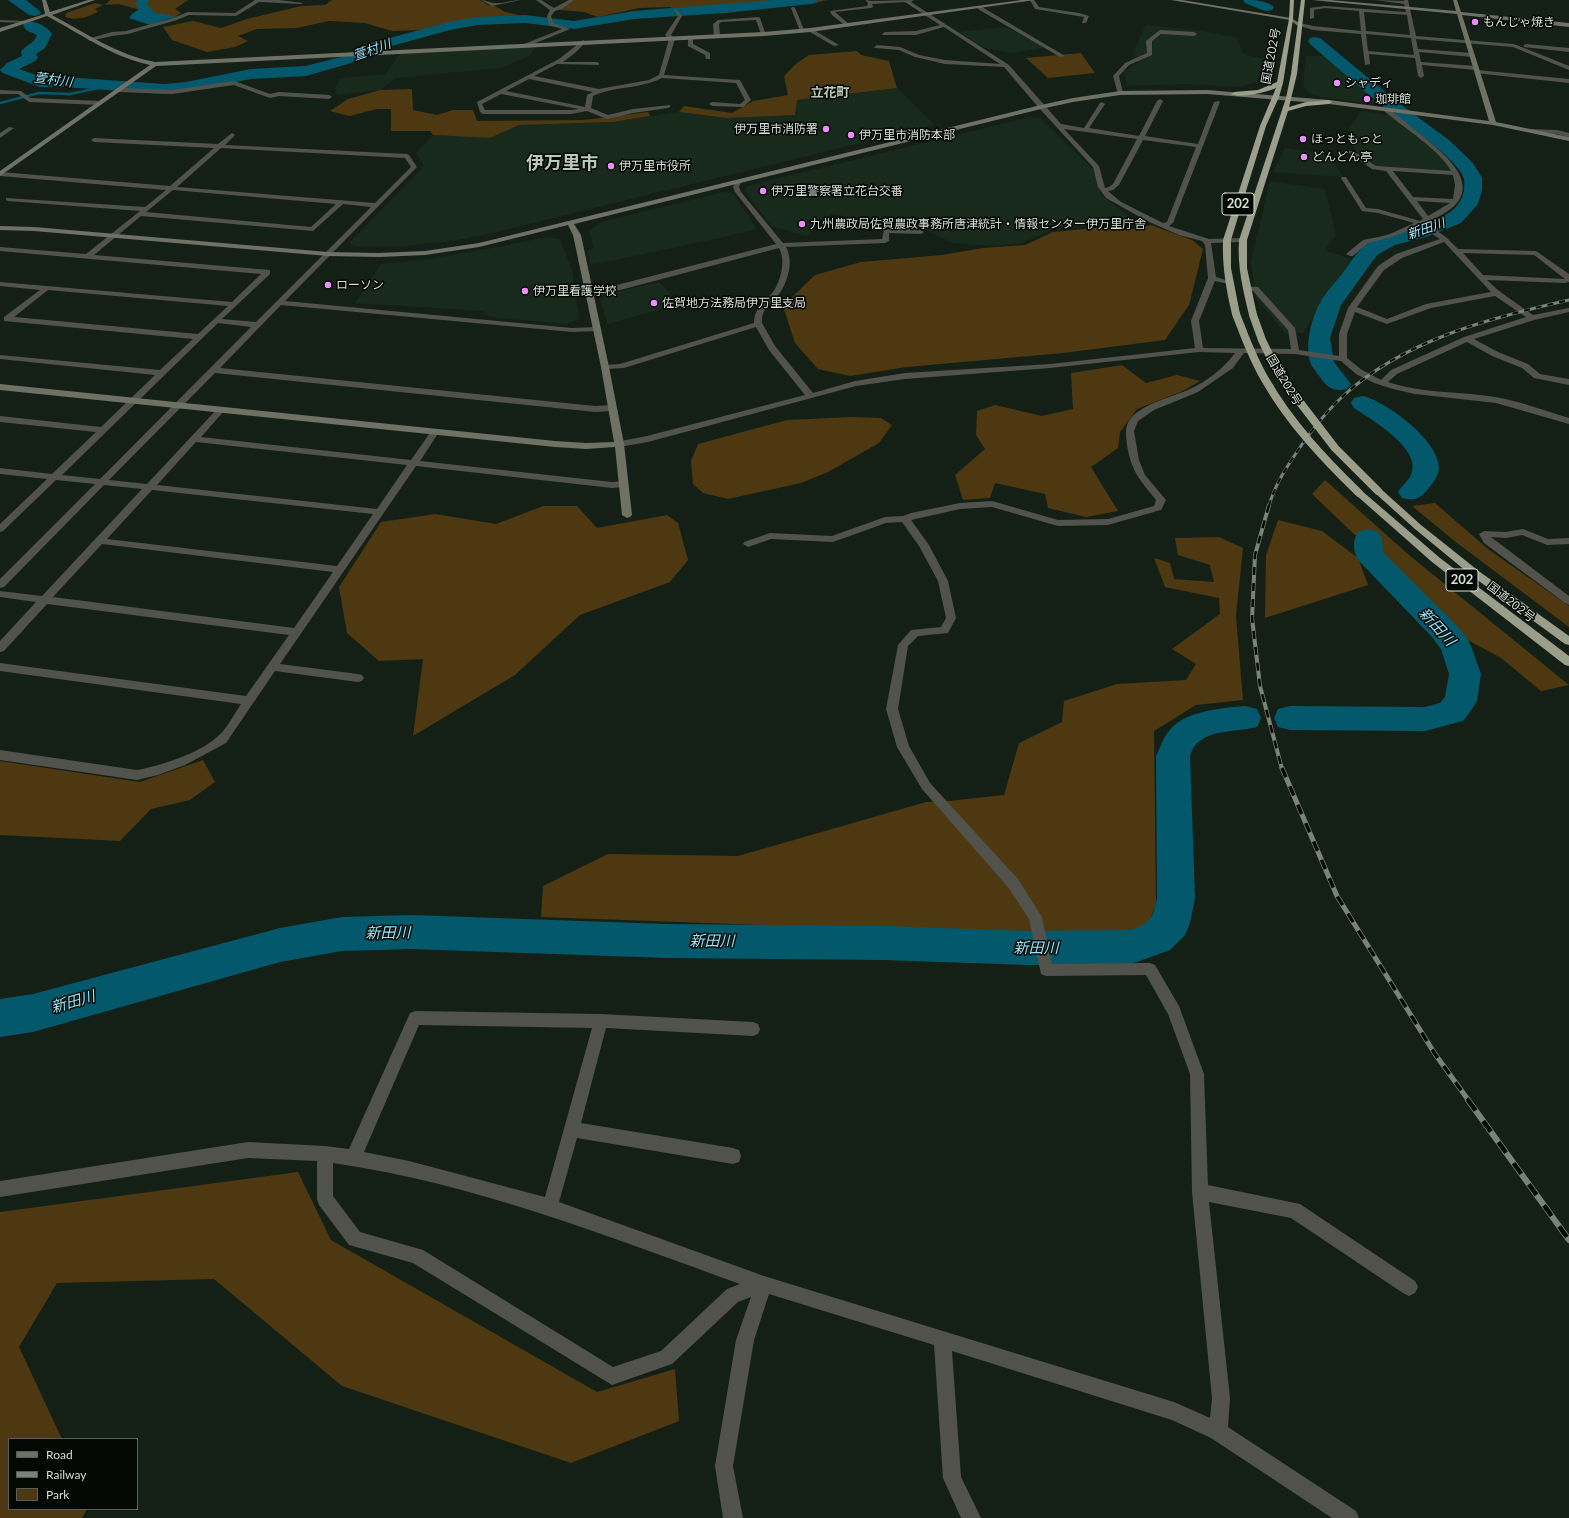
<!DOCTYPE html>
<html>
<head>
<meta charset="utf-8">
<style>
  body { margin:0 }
  #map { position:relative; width:1569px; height:1518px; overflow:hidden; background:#142015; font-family:Lato,sans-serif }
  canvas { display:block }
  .legend { position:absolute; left:8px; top:1438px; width:130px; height:72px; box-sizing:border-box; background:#040805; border:1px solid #585e59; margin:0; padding:5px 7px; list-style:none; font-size:12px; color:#d7dfd8 }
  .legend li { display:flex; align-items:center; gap:8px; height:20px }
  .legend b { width:20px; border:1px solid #585e59 }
</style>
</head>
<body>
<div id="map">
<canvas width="1569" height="1518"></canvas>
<ul class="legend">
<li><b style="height:5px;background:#6f7165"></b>Road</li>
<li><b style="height:5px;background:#79837a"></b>Railway</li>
<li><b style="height:11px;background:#4d3811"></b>Park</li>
</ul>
</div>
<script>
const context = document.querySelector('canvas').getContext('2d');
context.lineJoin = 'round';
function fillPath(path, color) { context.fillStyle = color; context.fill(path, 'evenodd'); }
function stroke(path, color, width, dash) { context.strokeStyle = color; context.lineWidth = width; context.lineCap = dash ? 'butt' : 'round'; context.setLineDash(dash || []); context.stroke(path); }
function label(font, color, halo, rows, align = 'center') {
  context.font = font + ' Lato,"Noto Sans JP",sans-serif'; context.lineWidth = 3; context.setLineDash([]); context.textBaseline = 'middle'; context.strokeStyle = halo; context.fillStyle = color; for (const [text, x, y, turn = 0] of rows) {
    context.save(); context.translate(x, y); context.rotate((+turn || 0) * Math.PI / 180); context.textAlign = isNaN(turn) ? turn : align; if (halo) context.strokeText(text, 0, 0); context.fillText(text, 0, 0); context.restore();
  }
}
const built = new Path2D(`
  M1146,25l54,6 36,6 7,17 21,5 -7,23 -18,5 -51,-3 -61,2 -3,-15 14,-8 -5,-11z
  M1005,27l34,16 5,5 -33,5 -30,-6 -21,-15z
  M535,46l-4,9 -30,13 -105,10 -16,12 -43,5 -2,-7 6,-10 45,-4 14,-21z
  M1306,56h17l59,49 -61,-8 -12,-4 -6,-6z
  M897,88l37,37 -442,108 -39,8 -49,5h-49l-6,-3 75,-77 -8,-13 17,-18 57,3 29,-13 94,-3 66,-10 48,6 68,-3 1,-15z
  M1361,111l35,5 64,56 -83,-5 -22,-16 -7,-21z
  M1031,117l9,1 53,51 8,26 37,28 -82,5 -34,15 -30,3 -39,-3 -26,-13 -95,-16 -26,22 -35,-10 -26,-35 1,-5z
  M1285,148l45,7 13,22 -70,-5z
  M1270,181l55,8 11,46 -11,15 28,10 -50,73h-18l-29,-35 -5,-36z
  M724,192l9,1 24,36 -38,9 -128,27 -4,-13 7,-5 -5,-16 12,-9z
  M546,237l14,2 12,31 7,49 -14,5 -75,-7 -8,-6 -127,-8 26,-39 49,-5 73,-13z
  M659,282l21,22 -73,20 -6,-23 4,-6z`);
const green = new Path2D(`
  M110,0h78l-13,9 6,4 -9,6 -53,-15 -14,1z
  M332,0h148l8,5 7,1 10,6 14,3 -7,2 -30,1 -62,12 -28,1 -27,-8 -36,-2 -33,7 -39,1 -19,7 10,5 -13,6 -28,5 -35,-12 -9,-13 30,-6 28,7 26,-9 54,-13 24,-1z
  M569,0h258l-11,3 -48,3 -1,1 -92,9 -4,-9 -32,1 -41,9 -14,-5 -24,-2 11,-8z
  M95,3l8,2 -8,4 3,3c-11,5 -21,9 -33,5l1,-4z
  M857,51l4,4 28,6 8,27 -100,12 -2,15 -68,3 -48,-6 5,-6 48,7 21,-12 35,-6 -4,-19 13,-13 12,-8z
  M1081,53l14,20 -47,5 -22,-20z
  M412,89l1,21 24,5 16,-5h20l4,11 107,-1 64,-8 2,4 -37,6 -94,3 -29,13 -57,-3 -3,-4h-39v-22h-14l-28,7 -19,-5 18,-12 32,-9z
  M1151,225l41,15 11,9 -14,56 -24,35 -102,13 -156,14 -57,9 -32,-7 -23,-26 -12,-37 32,-31 46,-13 81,-7 41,-7 42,-3 28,-13 53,-5 29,2z
  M1122,365l24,18 31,-8 23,6 -17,10 -46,18 -17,23 -2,16 -27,19 27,44 -32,6 -38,-9 -3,-14 -50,-11 -5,15 -27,2 -8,-25 30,-26 -9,-14 1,-24 18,-6 47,11 31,-7 -2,-36z
  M851,417l30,1 11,7 -13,18 -51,29 -27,11 -73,16 -25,-6 -10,-9 -2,-23 7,-17 89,-24z
  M1325,480l84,75 160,130 -28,6 -40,-33 -39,-21 -150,-143z
  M1435,503l53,46 81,57v21l-112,-84 -45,-37z
  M543,506h34l20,22 70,-13 11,8 10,37 -18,22 -90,33 -65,60 -102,61 10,-77 -44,2 -32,-28 -8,-46 42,-65 54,-8 61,10z
  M1278,520l44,11 36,27 10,27 -103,33 1,-63z
  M1219,537l24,11 -7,68 7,84 -47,5 -42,26 2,174 -8,19 -26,14 -581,-21 2,-31 65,-32 130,2 188,-54 23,-1 55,-6 15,-52 43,-21 2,-21 53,-17 69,-4 10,-16 -24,-15 48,-35 -1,-16 -54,-11 -11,-29 16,5 4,16 40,3 -4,-17 -32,-10 -3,-17z
  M203,760l12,22 -25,18 -39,9 -31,32 -120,-6v-74l140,21z
  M298,1172l33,68 266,152 78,-23 4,52 -108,42 -229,-77 -128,-107 -157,4 -38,64 43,92h-53v70h78l-5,9h-82v-306z`);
const water = new Path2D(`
  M138,0h11l-2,4 8,9 21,3 -26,9 -21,-7 3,-4 7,-5 -4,-6z`);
const stream = new Path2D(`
  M0,103l39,-10 31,1 38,-8`);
const river = new Path2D(`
  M8,0h18l15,12 -2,3 -5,1 -5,-1z
  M772,0h46l-2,3 -5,1 -86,9 -91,6 -60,10 -49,-6 -48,2 -27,5 -69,19 -30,14 -45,13 -55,3 -65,13 -22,2 -99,-7h-25l-37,-14 -3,-3 7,-7 15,-7 -1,-4c5,-8 12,-7 16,-17l-11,-5 -3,-5 2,-3c9,-2 22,4 27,12l-7,14 -9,6 2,4 -3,3 -16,8 23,8h23l99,7 22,-2 65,-13 54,-3 36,-9 30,-14 78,-21 28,-5 48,-2 49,6 60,-10z
  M1243,0c10,0 24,0 31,7l-2,3 -5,1 -5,-1 -17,-7z
  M1315,37l5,1 76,63 53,39 24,23 9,15v12l-4,14 -17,19 -35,14 -31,8 -18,10 -36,50 -11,33 4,24 17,22 -4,5c-12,3 -20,-1 -27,-12 -3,-4 -8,-10 -10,-15 -5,-17 1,-43 10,-59 5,-10 14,-19 22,-29 6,-8 12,-18 20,-26 23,-25 109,-16 102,-69 -3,-18 -64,-59 -80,-72 -25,-20 -50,-42 -74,-63l-2,-3 2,-3z
  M1363,396c24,6 75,44 76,71 0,8 -6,16 -11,22 -8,10 -14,12 -26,9l-4,-6c4,-7 12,-12 14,-20 7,-25 -40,-52 -58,-64l-3,-5 3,-5z
  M1368,529l10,3 4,6 1,14 71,71 13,15 4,8 10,28 -4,27 -5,8 -9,12 -38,10 -135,-1 -12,-3 -4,-9 4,-9 12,-3 135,1 15,-4 5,-6 4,-23 -8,-25 -9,-12 -73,-76c-6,-9 -7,-20 -1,-29z
  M1245,706l12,3 4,9 -4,9c-19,5 -51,2 -63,20 -2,3 -3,6 -4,9l5,142 -5,25 -5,12 -15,15 -39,14 -104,1 -143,-5 -217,-2 -256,-9 -69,2 -62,11 -247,70 -33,5v-38l33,-5 247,-66 62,-11 69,-2 256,9 217,2 143,5 104,-1c20,-7 22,-12 26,-32l-1,-142c4,-8 7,-18 13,-25 14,-20 54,-23 76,-25z`);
const street = new Path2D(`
  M255,0h24l24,3 -2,1 -42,-2 -23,14 -47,-1 -12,5 -49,14 -16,2 -22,5 -3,-2 25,-7 14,-1 47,-13 15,-6 47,1z
  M481,0c5,0 8,3 13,3 9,1 18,-3 27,-3l-29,6z
  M536,0h5l13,8 15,-8h5l-12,9 -7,2 -4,5 2,7 17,6 -44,18 -3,-2 1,-1 38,-15 -13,-4 -2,-9 3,-6z
  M865,0l7,1 42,-1 -3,2 98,63 52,59 23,4 16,-25 2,-1 3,2 -16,24 50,8 18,-35 3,-2 3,2 -18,35 53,8 16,-42 5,-1 1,1 -47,121 -4,3 40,13 34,-1 4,2 -4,2 -32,1 5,34 16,5 -4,2 -13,-3 -16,40 4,27 88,1 -3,-19 -35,-39 -9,-1v-4l14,1 37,41 4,22 40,6v-22l9,-26 30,-42 18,-12 44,-15 -20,-13 -28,11 -24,6 -15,13h-3l-4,-2 17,-14 25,-5 26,-12 -36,-10 -16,-2 -21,-33 1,-1h4l20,31 12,1 42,12 3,-2 -37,-48 -14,-2 -23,-16v-2h4l23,15 75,5c-11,-21 -48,-44 -67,-60v-2l2,-1c10,5 25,19 34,26 17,14 58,44 37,69 -8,9 -21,15 -31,20l21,15 11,11 78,2 33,23v8l-4,1 -78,-3 12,11 34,24 36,-7v4l-35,8 -60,19 24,13 30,12 12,10 29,5v6l-35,-7 -12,-10 -30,-12 -25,-14 -70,32 -9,8c35,12 72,9 107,15 25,4 50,14 74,21v6l-73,-21 -81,-9 -22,-5 -19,-6 -18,-9 -15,-13 -46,-7 -51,-1 -11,15 -35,24 -44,18 -16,11 -4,10 5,29 6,15 21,25 -5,10 -53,15 -50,1 -66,-19 -32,2 -49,11 18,25 19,36 8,37 -8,15 -30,3 -10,10 -10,63 11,37 21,37 88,96 24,38 10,47 98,-1 5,2 24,41 25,68 4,111 92,19 115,77 3,6 -3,6 -6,3 -6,-3 -112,-75 -82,-16 21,196 -2,29 128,84 3,7h-27l-121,-80 -39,-18 -220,-69 9,126 20,41h-20l-18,-40 -9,-133 -165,-51 -15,46 -21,126 10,52h-20l-8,-52 21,-126 15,-43 -13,5 -66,62 -60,21 -199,-122 -64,-18 -30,-40 -2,-6v-38l-69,-3 -248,39v-16l248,-39 77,4 24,3 61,-136 5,-2 186,3 152,8 5,2 2,5 -2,5 -5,2 -147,-8 -25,95 152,25 6,2 2,6 -2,6 -6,2 -156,-26 -18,64 205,74 410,126 36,16 2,-20 -20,-206 -2,-118 -22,-60 -22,-39 -100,1 -5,-2 -12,-55 -21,-32 -86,-98 -25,-42 -11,-38 12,-64 13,-15 30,-3 5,-9 -8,-37 -19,-35 -17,-24 -16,1 -53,19 -62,-3 -23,8 -5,-3 1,-2 26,-9 62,3 53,-19 18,-1 8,-3 49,-10 32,-2 66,19 50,-1 46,-13 2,-6c-16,-20 -25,-29 -29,-55 -1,-9 -3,-19 4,-27 13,-15 42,-21 59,-29 16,-7 35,-22 45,-36l-36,-1 -149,16 -145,11 -49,7 -208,56 -29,5 -5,-3 2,-2 31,-6 158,-41 -36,-45 -13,-23 -132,41 -19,1 -4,-2 4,-2 15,-1 134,-41c0,-15 11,-21 19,-31 8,-11 13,-32 6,-44l-174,46 -16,3 -4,-2 1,-2 190,-49 -41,-52 -2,-5 3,-6 2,-1 3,2 -2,5 2,5 42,51 99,-4 2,-9 12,-2 25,2 3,2 -3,2 -32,-1v8l-4,2 -99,4c8,14 2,35 -7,47 -8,10 -18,15 -17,29l13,23 38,47 42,-12 50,-8 145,-9 145,-16 -4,-27 17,-43 -3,-33 -3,-4 -23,-6 -32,-14 -41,-23 -8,-11 -5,-20 -54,-59 -35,-41 -59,-3 -30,-7 -16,-7 -24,-2 -1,-1 3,-2 23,2 19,8 26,5 55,4 -56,-37 -28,8h-33l-1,-1 3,-2 31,-1 24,-6 -35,-23 -33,2 1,3 -2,1 -36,4 14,12 1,1 -3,2 -15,-12 -2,-4 37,-5 1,-3zM1064,129l73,10 -24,45 -4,3 -4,1 -6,-22zM1143,140l53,7 -29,75 -4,1 -42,-21 -13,-11 5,-1 6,-5zM1393,171l60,4 2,10 -2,14 -40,-2zM1417,201l33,2 -22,13zM1444,242l47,50 -65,12 -39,15 -30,-12 27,-37 18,-12zM1463,253l71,2 31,24 -82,-4zM1495,296l31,21 -62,20 -73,33 -10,10 -19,-10 -15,-12v-24l8,-22 32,12 44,-16zM419,1025l173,3 -47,169 -136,-36 -45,-9zM333,1163c140,20 274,73 407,121l-13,5 -66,62 -48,16 -190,-117 -63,-18 -27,-36z
  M1030,0h4l5,7 40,6 10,3 -3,7h-4l2,-6 -49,-8z
  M1375,0l29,1v-1h4l8,36 98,8 55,22v4l-56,-23 -97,-8 2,10 54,4 3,2 -3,2 -53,-5 2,10 55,4 3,2 -3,2 -54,-5 2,11 -3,2 -3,-2 -3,-18 -46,-4 1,10 -5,1 -4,-31 -48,-4 -16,-5 3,-2 13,3 48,5 -2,-20 -34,-3 -11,2v8l-4,1v-11l15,-2 81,6 -2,-8zM1364,12l43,3 3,20 -44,-4zM1366,34l45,4 3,17 -46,-4z
  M793,7l2,1 10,24 -5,-1 -9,-23z
  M978,7h4l83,49 -5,1 -82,-48z
  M676,9l6,7 -11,19 4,4 -11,36 76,5 11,20 -8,7 -31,-1 -3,-2 3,-2 28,2 5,-4 -9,-17 -74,-5c-22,11 -47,8 -69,18l-2,12 17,7 25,-6 37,-4v2l-2,1 -35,5 -26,6 -20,-8 -16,3h-88l-3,-2 -3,-10 82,-43 24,-19 3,2 -11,11 -12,9h34l2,1v2l-42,-1 -23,12 65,13 50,-9 10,-5 10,-36 -4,-4 13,-19 -4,-6zM529,79l64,13 -6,3 -2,12 -79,-16zM501,94l78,15 -8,1h-86l-3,-6z
  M758,17l2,1 6,17 -5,-1 -5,-14 -35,2 -2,2 1,12 -3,2 -3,-2 -1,-12 5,-4z
  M0,20l25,1 2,1 -2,1 -25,-1z
  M808,29h4l27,16 -5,1 -26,-15z
  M1160,30l34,2 3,2 -3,2 -33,-2 -9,7v14l-23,10 -10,11 4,17 -5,1 -5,-18 12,-13 22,-10 -1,-12z
  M688,37l5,1v6l17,9v6h-4l-1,-4 -17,-9z
  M1526,44l43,4v4l-45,-5v-2z
  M1477,70l92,9v4l-94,-10v-2z
  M234,81l36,13 9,-2 50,3 3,2 -3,2 -50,-3 -9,2 -36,-13 -62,9 -53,-2 -3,-2 3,-2 53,2z
  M0,90l21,1 9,7 70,3 3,2 -3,2 -71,-3 -11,-8h-18z
  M9,127l5,1 -14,10v-5z
  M1532,129l25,1 12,3v4l-12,-3 -27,-2v-2z
  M232,133l3,2 -10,10 182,9 2,1 8,12 -132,134 287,27 25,-1 4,2 -4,2 -25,1 -291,-27 -61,63 375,38 17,-1 4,3 -4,3 -17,1 -380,-39 -106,107 38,4 71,-76 3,-1 4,3 -24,27 210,23 21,-30 3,-1 4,3 -19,29 192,21 11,-1 5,3 -5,3 -11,1 -196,-22 -136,198 78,10 4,1 2,3 -2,3 -4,1 -83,-11 -49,72 -41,22 -27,10 -21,5 -137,-20v-10l137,20c23,-4 63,-17 80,-33 10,-8 17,-23 24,-33l-241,-33v-8l246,33 43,-61 -242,-31 -43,47 -4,1v-11l36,-39 -36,-5v-6l42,5 100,-107 -38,-4 -100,102 -4,1v-9l95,-95 -39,-4 -53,51 -3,1v-8l47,-45 -47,-5v-6l52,6 44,-42 -96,-10v-6l101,11 54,-52 -155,-16v-4l160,15 33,-31 -189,-18v-4l36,-27 -40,-4v-4l232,20 29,-28 -261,-23v-4l86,7 54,-43 -132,-10 -2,-1v-2l139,9 21,-17 -166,-14v-4l170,14 44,-38 -120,-6 -3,-2 3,-2 124,6zM221,148l184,10 6,9 -36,36 -198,-16zM173,190l163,14 -25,23 -165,-15zM343,204l28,3 -115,115 -34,-3 48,-45v-4l-176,-15 47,-39 172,15zM48,290l180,16 -30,28 -184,-17zM218,323l33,4 -151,152 -38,-4zM196,442l211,23 -30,44 -220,-24zM152,490l221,24 -36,52 -230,-27zM102,544l231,28 -39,56 -241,-31z
  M1523,529l25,10 21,-1v6l-22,1 -25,-10 -16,3 -15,-1 78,59v9l-4,-2 -81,-60 -5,-9 5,-3 22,1z`);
const secondary = new Path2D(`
  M42,0h4l4,12 38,-12h7l-43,15c34,18 65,40 103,47l609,-30 46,-4 212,-28h13l-225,32 -46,4 -608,30 -156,110v-5l150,-106c-38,-8 -69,-31 -103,-49l-47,16v-4l45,-14z
  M1171,0h11l109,18 12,7 -5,1 -8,-6z
  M1312,0h18l126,11 -3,-11h4l4,12 108,11v4l-107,-12 34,107 73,15v4l-76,-16 -164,-21 -122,-10 -87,1 -47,7 -32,7 -467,115 7,11 28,132 15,77 8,71 -2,2 -3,1 -5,-3 -7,-68 -29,2 -31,-2 -555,-57v-6l555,57 31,2 28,-1 -13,-75 -28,-132 -5,-10 -89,22 -54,8 -46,2 -51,-1 -294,-25 -34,-1v-4l34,1 294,25 51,1 46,-2 54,-8 562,-138 32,-7 47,-7 87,-1 122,10 160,21 -32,-107z`);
const highway = new Path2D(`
  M1290,0h4l-1,19 -10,64 -4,14 -13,29 -35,114v28l9,46 -4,2 -4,-2c-6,-25 -10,-49 -9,-74l37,-114 16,-38c-9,4 -36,11 -45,6l3,-2 24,-2 19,-8 12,-63z
  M1301,0h4l-8,74 -8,33 17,-5 23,-2 3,2 -3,2 -23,2 -18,5 -41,129v28l10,47 -4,2 -4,-2c-6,-25 -12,-49 -10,-75l47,-142 5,-24z
  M1378,488l3,1 40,36 59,47 89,64v9l-4,-1 -93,-68 -57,-47 -40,-36 -2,-2 2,-2z
  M1359,490l3,1 78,67 129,98v10l-4,-1 -133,-103 -76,-67 -2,-2z`);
const railFar3 = new Path2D(`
  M1269,506c6,-23 21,-44 34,-63 12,-17 25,-33 40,-47 61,-56 147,-78 226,-96`);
const railFar2 = new Path2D(`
  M1269,505l-14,50 -3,63 8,68 22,83`);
const railFar1 = new Path2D(`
  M1282,768l55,128 98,158 34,47`);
const rail = new Path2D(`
  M1468,1100l101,140`);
const highwayBridge = new Path2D(`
  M1236,314c9,23 17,46 30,67 24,42 58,78 93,112
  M1253,315l9,25 17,35 56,73 43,43`);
const markers = [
  [1475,22,4,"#eb8dfb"],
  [1337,83,4,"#eb8dfb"],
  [1367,99,4,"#eb8dfb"],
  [826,129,4,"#eb8dfb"],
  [851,135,4,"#eb8dfb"],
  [1303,139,4,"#eb8dfb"],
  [1304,157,4,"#eb8dfb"],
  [611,166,4,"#eb8dfb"],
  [763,191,4,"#eb8dfb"],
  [802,224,4,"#eb8dfb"],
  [328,285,4,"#eb8dfb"],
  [525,291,4,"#eb8dfb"],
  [654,303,4,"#eb8dfb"]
];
const farPoinames = [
  ["もんじゃ焼き",1483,22],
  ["シャディ",1345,83],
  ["珈琲館",1375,99],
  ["伊万里市消防署",818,129,"right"],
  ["伊万里市消防本部",859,135],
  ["ほっともっと",1311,139],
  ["どんどん亭",1312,157],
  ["伊万里市役所",619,166],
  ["伊万里警察署立花台交番",771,191],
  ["九州農政局佐賀農政事務所唐津統計・情報センター伊万里庁舎",810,224],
  ["ローソン",336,285],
  ["伊万里看護学校",533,291],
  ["佐賀地方法務局伊万里支局",662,303]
];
const farStreetnames = [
  ["国道202号",1271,56,-79],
  ["国道202号",1284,380,59],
  ["国道202号",1511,602,38]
];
const farWaternames = [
  ["萱村川",372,50,-20],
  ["萱村川",53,80,7],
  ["新田川",1426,229,-19]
];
const farQuarternames = [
  ["立花町",830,93]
];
const shields = [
  [1238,204,32],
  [1462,580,32]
];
const shieldNames = [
  ["202",1238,204],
  ["202",1462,580]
];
const waterNames = [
  ["新田川",1437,627,48],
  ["新田川",388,933,-1],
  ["新田川",712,941],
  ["新田川",1036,948],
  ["新田川",73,1002,-16]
];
const farTownnames = [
  ["伊万里市",562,163]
];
fillPath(built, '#182a1b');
fillPath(green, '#4d3811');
fillPath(water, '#03596b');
stroke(stream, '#03596b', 2.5);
fillPath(river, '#03596b');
fillPath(street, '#51524b');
fillPath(secondary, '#6f7165');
fillPath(highway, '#9b9e8b');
stroke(railFar3, '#79837a', 3);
stroke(railFar2, '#79837a', 4);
stroke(railFar1, '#79837a', 5);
stroke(rail, '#79837a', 6);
stroke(railFar3, '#040805', 2, [6]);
stroke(railFar2, '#040805', 2.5, [8]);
stroke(railFar1, '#040805', 3.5, [10]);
stroke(rail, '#040805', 4.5, [13]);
stroke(highwayBridge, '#9b9e8b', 8);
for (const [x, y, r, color] of markers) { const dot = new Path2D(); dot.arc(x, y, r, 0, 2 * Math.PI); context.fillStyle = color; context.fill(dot); stroke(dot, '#040805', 1.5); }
label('12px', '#d7dfd8', '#040805', farPoinames, 'left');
label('12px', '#d7dfd8', '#040805', farStreetnames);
label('italic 13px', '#9ce2f6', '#040805', farWaternames);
label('bold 13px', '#b9c9bb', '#040805', farQuarternames);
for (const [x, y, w] of shields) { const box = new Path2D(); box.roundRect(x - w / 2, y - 11, w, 22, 3); context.fillStyle = '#040805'; context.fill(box); stroke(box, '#d7dfd8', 1); }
label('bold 13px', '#d7dfd8', null, shieldNames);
label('italic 15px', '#9ce2f6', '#040805', waterNames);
label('bold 18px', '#b9c9bb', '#040805', farTownnames);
</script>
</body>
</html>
